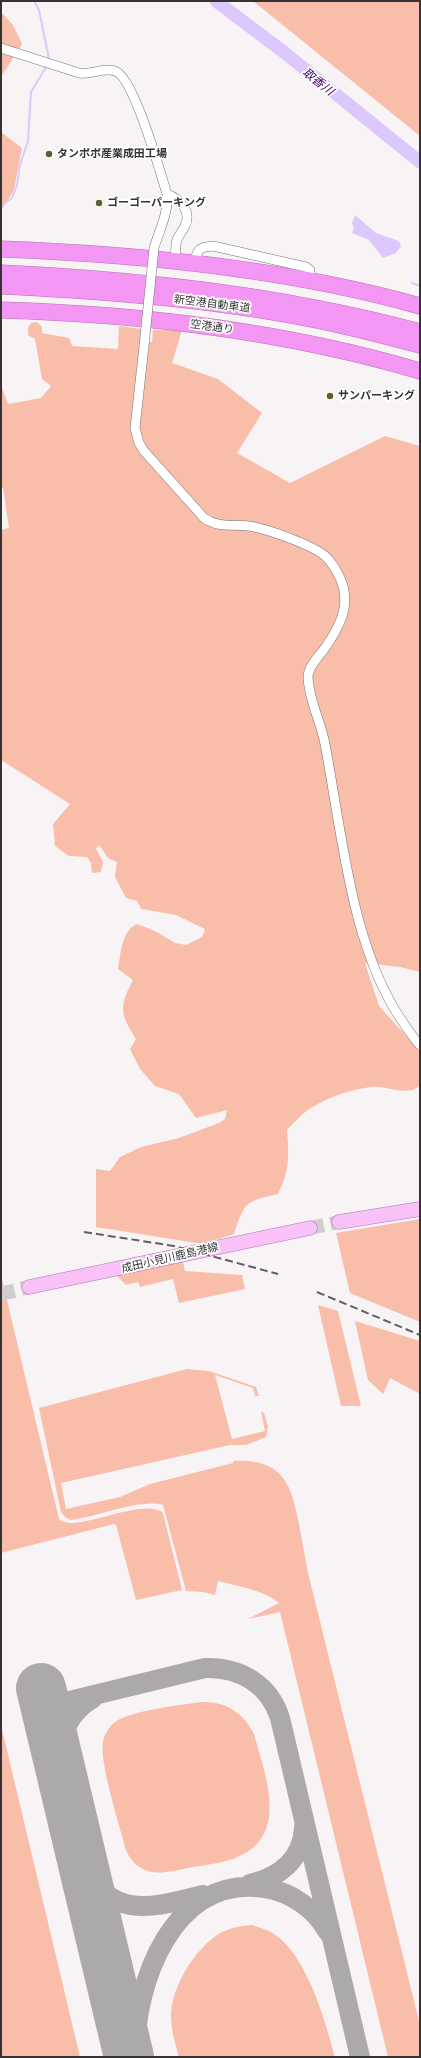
<!DOCTYPE html>
<html>
<head>
<meta charset="utf-8">
<style>
  body { margin:0 }
  #map { position:relative; width:421px; height:2058px; overflow:hidden; background:#f8f3f5; font-family:Montserrat,sans-serif }
  canvas { display:block }
  .frame { position:absolute; inset:0; border:2px solid #353334; pointer-events:none }
</style>
</head>
<body>
<div id="map">
<canvas width="421" height="2058"></canvas>
<div class="frame"></div>
</div>
<script>
const context = document.querySelector('canvas').getContext('2d');
context.lineJoin = 'round';
function fillPath(path, color) { context.fillStyle = color; context.fill(path, 'evenodd'); }
function stroke(path, color, width, dash) { context.strokeStyle = color; context.lineWidth = width; context.lineCap = dash ? 'butt' : 'round'; context.setLineDash(dash || []); context.stroke(path); }
function label(font, color, halo, rows, align = 'center') {
  context.font = font + ' Montserrat,"Noto Sans JP",sans-serif'; context.lineWidth = 3.5; context.setLineDash([]); context.textBaseline = 'middle'; context.strokeStyle = halo; context.fillStyle = color; for (const [text, x, y, turn = 0] of rows) {
    context.save(); context.translate(x, y); context.rotate((+turn || 0) * Math.PI / 180); context.textAlign = isNaN(turn) ? turn : align; if (halo) context.strokeText(text, 0, 0); context.fillText(text, 0, 0); context.restore();
  }
}
const green = new Path2D(`
  M253,1h167v135z
  M1,12l12,13 9,19 -21,33z
  M1,132l21,16 -8,42 -13,21z
  M37,322l5,5v6l27,5 3,8 46,3 1,-23 22,3v12l11,1 1,-12h29l-10,33 46,16 44,34 -25,40 53,30 95,-47 35,10v526l-20,-5 -35,-4 14,43 41,45v34c-11,13 -33,0 -49,2 -21,3 -41,9 -58,20 -10,5 -18,15 -26,23 2,26 3,40 -9,64 -33,7 -34,9 -44,40l-31,10 -107,-17v-58l14,2 10,-14 21,-10 38,-9 40,-15 6,-4 2,-9 -31,8 -17,-24 -24,-8 -15,-17 -10,-20 6,-10c-16,-25 -17,-33 -3,-59l-15,-11c3,-15 3,-38 19,-45l18,7 20,12 11,2 16,-8 3,-8 -29,-14 -35,-6 -4,-8 -11,-3 -11,-21 2,-15 -9,-4 -9,-13 -3,4 7,13 -2,10 -9,1 -1,-10 -4,-6 -18,-1 -14,-10 -2,-22 17,-20 -69,-44v-230l8,-2 -6,-40 -2,-1v-102l7,19 33,-6 10,-12 -9,-7 -7,-40 -7,-4v-7l3,-5z
  M420,1219v103l-70,-29 -14,-60z
  M183,1262l2,9 57,4 3,14 -66,14 -6,-24 -33,8 -2,-5 -12,3 -10,-10z
  M1,1275l58,244c16,16 83,-23 104,-6l19,77 -46,10 -20,-75 -2,-1 -113,29z
  M318,1305l20,6 23,95h-20z
  M355,1321l65,20v53l-30,-16 -7,16 -15,-14z
  M187,1369l22,2 47,16 3,9h-4l-2,-8 -38,-13 17,64 33,-8 -4,-20 3,2 4,14 -2,10 -20,8h-16l-169,38 5,26 54,-12 30,-13 83,-21v-2c48,-2 58,20 66,63 3,16 6,33 9,49l112,452v32h-32l-108,-445 -32,7 31,-16c-15,-13 -42,-17 -61,-22l-3,14 -12,-3 -17,-1 -23,-86c-22,-7 -69,13 -93,15l-5,-3 -4,-5 -22,-104z
  M202,1702c23,-1 42,11 52,32 7,27 23,68 12,95 -12,32 -49,34 -78,39 -11,2 -24,6 -36,4 -12,-2 -22,-11 -26,-22 -6,-23 -27,-88 -23,-108 1,-8 8,-18 15,-22 19,-10 61,-15 84,-18z
  M1,1725l79,332h-79z
  M252,1925c6,2 12,4 17,6 37,19 56,89 66,126h-156c-4,-14 -8,-28 -8,-42 1,-29 23,-64 46,-80 11,-7 22,-9 35,-10z`);
const water = new Path2D(`
  M355,215l21,18 23,8 2,5 -5,7 -13,5 -14,-18 -17,-7 2,-5 -2,-5z`);
const stream = new Path2D(`
  M34,1l5,9 10,49
  M1,206l11,-8 5,-13 3,-20 8,-24 3,-49 15,-25
  M412,283l8,3`);
const river = new Path2D(`
  M216,1l69,52 135,109`);
const taxiway = new Path2D(`
  M45,1707l160,-39c35,-1 64,16 75,50l80,339
  M59,1763c-1,-27 10,-51 34,-65
  M82,1861c28,60 69,47 121,34
  M250,1884c29,-7 52,-24 54,-56
  M135,2057c-1,-74 38,-183 130,-169 26,4 50,21 63,44`);
const runway = new Path2D(`
  M41,1688l88,369`);
const primaryTunnel = new Path2D(`
  M310,1228l29,-6
  M1,1294l28,-7`);
const street = new Path2D(`
  M1,48l78,25c12,2 25,-6 36,-2 19,6 45,101 52,123 2,18 -8,37 -13,54
  M167,194c13,5 25,17 18,32 -2,4 -6,9 -8,14 -2,6 -1,15 -2,22
  M194,264c3,-14 4,-17 19,-18l93,21 4,3v11
  M144,346l-9,82 4,15 5,8 60,67c14,10 29,6 44,8 17,2 72,21 81,34 27,34 16,61 -7,92 -6,7 -14,16 -14,25 1,24 13,45 17,67 17,89 26,202 77,277 6,8 11,17 18,24`);
const primary = new Path2D(`
  M339,1222l81,-13
  M29,1287l281,-59`);
const highway = new Path2D(`
  M1,249c136,5 288,20 419,57
  M1,273c143,7 280,22 419,59
  M1,286c104,5 208,13 310,33 37,7 73,17 109,26
  M1,310c141,4 283,21 419,61`);
const rail = new Path2D(`
  M84,1232l90,14 104,28
  M317,1292l103,43`);
const streetBridge = new Path2D(`
  M144,346l10,-98`);
const markers = [
  [49,154,4,"#5b602e"],
  [99,203,4,"#5b602e"],
  [330,396,4,"#5b602e"]
];
const poiNames = [
  ["タンポポ産業成田工場",57,154],
  ["ゴーゴーパーキング",107,203],
  ["サンパーキング",338,396]
];
const streetNames = [
  ["新空港自動車道",212,304,7],
  ["空港通り",212,327,8],
  ["成田小見川鹿島港線",170,1258,-13]
];
const waterNames = [
  ["取香川",318,82,38]
];
fillPath(green, '#f8beaa');
fillPath(water, '#ddc8fd');
stroke(stream, '#ddc8fd', 2);
stroke(river, '#ddc8fd', 13);
stroke(taxiway, '#aca9aa', 20);
stroke(runway, '#aca9aa', 50);
stroke(primaryTunnel, '#d1cdce', 14, [14, 7]);
stroke(street, '#777274', 10);
stroke(primary, '#b174b1', 15);
stroke(highway, '#b174b1', 17);
stroke(street, '#fff', 9);
stroke(primary, '#f8c1f8', 14);
stroke(highway, '#f497f4', 16);
stroke(rail, '#615f60', 2, [8, 4]);
stroke(streetBridge, '#777274', 10, []);
stroke(streetBridge, '#fff', 9);
for (const [x, y, r, color] of markers) { const dot = new Path2D(); dot.arc(x, y, r, 0, 2 * Math.PI); context.fillStyle = color; context.fill(dot); stroke(dot, '#fff', 1.5); }
label('bold 11px', '#353334', '#fff', poiNames, 'left');
label('11px', '#353334', '#fff', streetNames);
label('italic 12px', '#3d006a', '#fff', waterNames);
</script>
</body>
</html>
